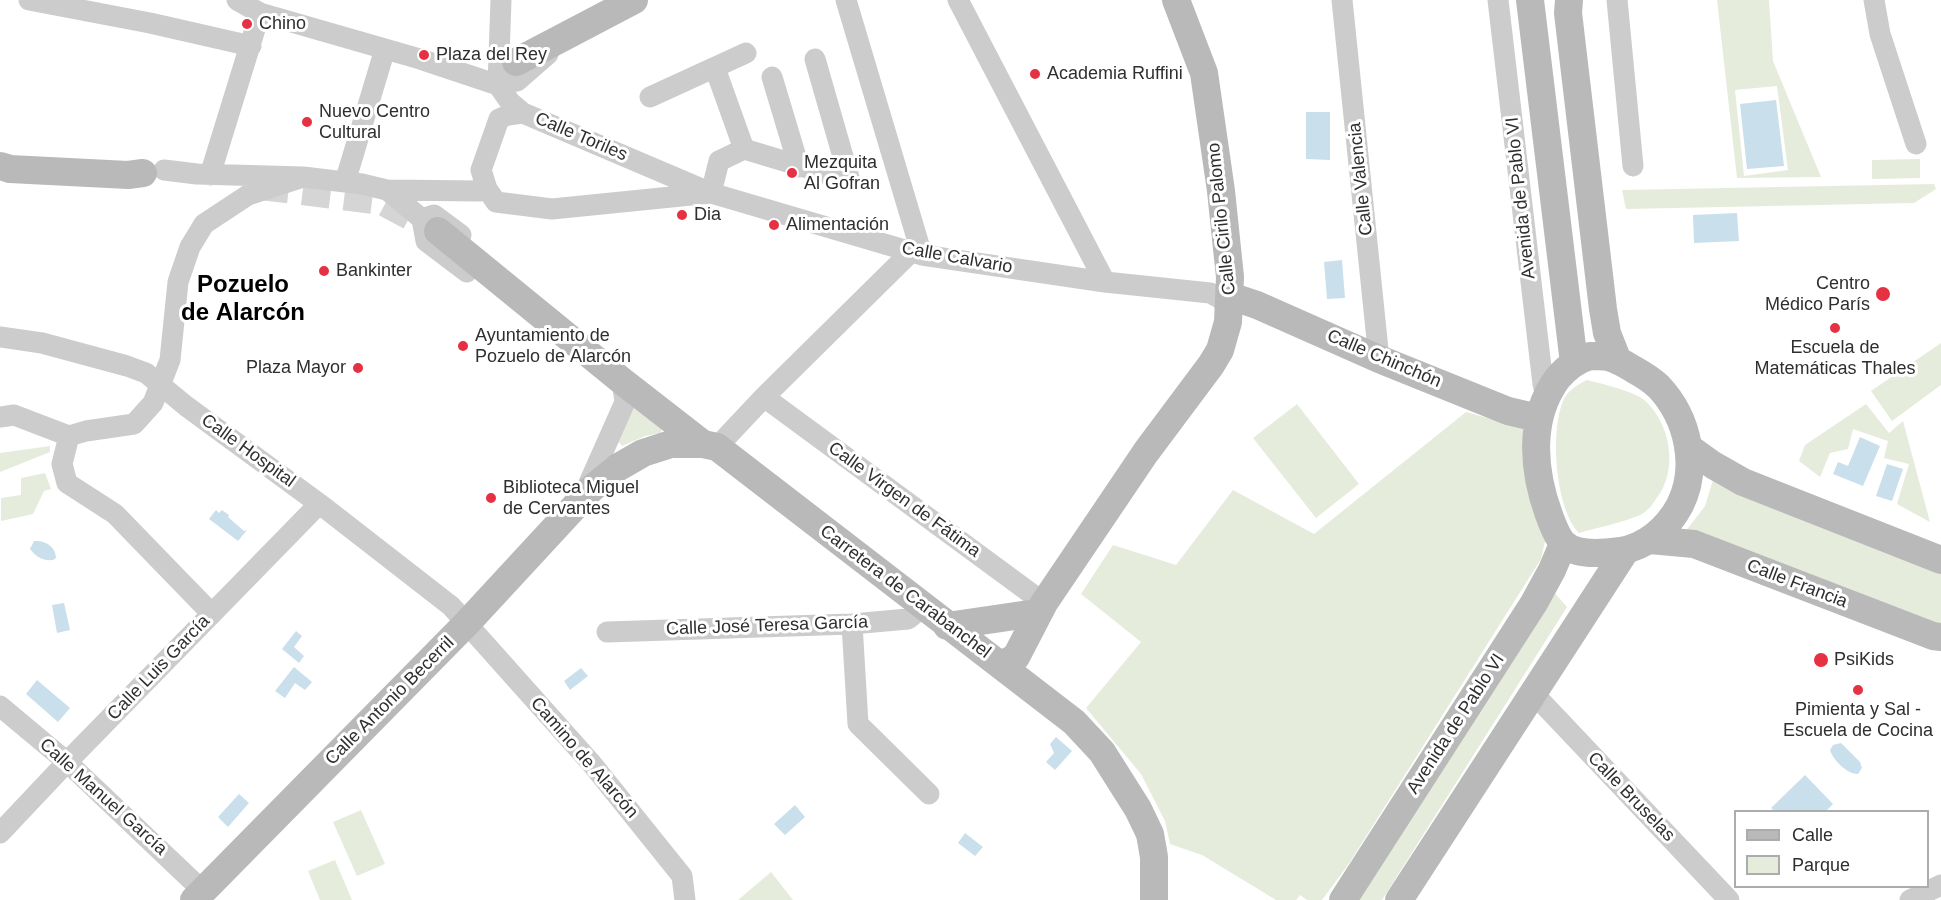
<!DOCTYPE html>
<html>
<head>
<meta charset="utf-8">
<style>
  body { margin:0 }
  #map { position:relative; width:1941px; height:900px; overflow:hidden; background:#fff; font-family:Helvetica,sans-serif }
  canvas { display:block }
  .legend { position:absolute; left:1734px; top:810px; width:195px; height:78px; box-sizing:border-box; background:#fff; border:2px solid #acacac; margin:0; padding:8px 10px; list-style:none; font-size:18px; color:#2f2f2f }
  .legend li { display:flex; align-items:center; gap:12px; height:30px }
  .legend b { width:30px; border:2px solid #acacac }
</style>
</head>
<body>
<div id="map">
<canvas width="1941" height="900"></canvas>
<ul class="legend">
<li><b style="height:8px;background:#b9b9b9"></b>Calle</li>
<li><b style="height:16px;background:#e5ecdc"></b>Parque</li>
</ul>
</div>
<script>
const context = document.querySelector('canvas').getContext('2d');
context.lineJoin = 'round';
function fillPath(path, color) { context.fillStyle = color; context.fill(path, 'evenodd'); }
function stroke(path, color, width, dash) { context.strokeStyle = color; context.lineWidth = width; context.lineCap = dash ? 'butt' : 'round'; context.setLineDash(dash || []); context.stroke(path); }
function label(font, color, halo, rows, align = 'center') {
  context.font = font + ' Helvetica,sans-serif'; context.lineWidth = 6; context.setLineDash([]); context.textBaseline = 'middle'; context.strokeStyle = halo; context.fillStyle = color; for (const [text, x, y, turn = 0] of rows) {
    context.save(); context.translate(x, y); context.rotate((+turn || 0) * Math.PI / 180); context.textAlign = isNaN(turn) ? turn : align; if (halo) context.strokeText(text, 0, 0); context.fillText(text, 0, 0); context.restore();
  }
}
const green = new Path2D(`
  M1717,0h52l4,61 48,116 -84,1zM1777,86l11,84 -44,6 -9,-86z
  M1920,159v19l-48,1v-19z
  M1934,184l2,5 -22,14 -288,6 -4,-19z
  M1941,343v42l-49,36 -21,-30z
  M1587,380c13,3 47,12 56,19 28,23 36,72 13,100 -4,6 -8,12 -16,16 -15,7 -44,13 -61,18 -24,-24 -30,-107 -14,-136 5,-8 14,-13 22,-17z
  M1297,404l62,80 -43,34 -63,-80z
  M1866,404l23,29 14,-12 27,101 -33,-18 12,-40 -25,-6 4,-17 -35,-12 -5,20 -18,4 -10,24 -21,-16 6,-16z
  M639,405l24,19 -2,9 -16,3 -23,10 -6,-7 15,-32z
  M1466,412l65,18 16,103 -6,26 -193,306 -26,35h-15l-7,-5 -4,5h-20l-74,-45 -32,-11 -5,-23 -24,-47 -55,-66 55,-66 -60,-48 32,-49 63,20 57,-75 81,44z
  M50,446v6l-50,20v-19z
  M45,473l6,16 -7,2 -11,23 -32,7v-23l20,-3v-17z
  M1713,480l228,90v55l-256,-93 20,-26z
  M1554,592l13,15 -185,293h-26z
  M361,810l24,54 -28,12 -24,-54z
  M335,860l17,40h-32l-12,-29z
  M771,872l22,28h-55z`);
const water = new Path2D(`
  M1776,100l8,66 -37,3 -7,-65z
  M1306,112h24v48l-24,-1z
  M1737,213l2,28 -45,2 -1,-28z
  M1342,260l3,38 -18,1 -3,-37z
  M1860,437l20,9 -17,40 -30,-12 5,-12 10,4z
  M1887,464l16,5 -11,32 -16,-5z
  M216,510l3,3 3,-3 7,5 -1,2 16,14 3,-1 -9,11 -29,-22z
  M34,541c10,-1 22,5 22,17l-3,2c-10,1 -17,-3 -23,-11z
  M64,603l6,27 -13,3 -5,-28z
  M296,631l6,5 -8,11 10,9 -5,7 -17,-14z
  M294,667l18,15 -7,8 -10,-7 -10,15 -10,-7z
  M581,668l7,8 -18,14 -6,-9z
  M37,680l33,28 -12,14 -32,-28z
  M1056,737l16,14 -17,19 -9,-8 8,-9 -4,-9z
  M1841,743l19,19 2,6 -4,6c-11,0 -25,-14 -28,-24l3,-5z
  M1805,775l28,29 -7,7h-52l-3,-3z
  M239,794l10,9 -21,24 -10,-10z
  M795,805l10,12 -20,18 -11,-11z
  M965,833l18,14 -8,9 -17,-13z`);
const secondaryTunnel = new Path2D(`
  M261,186l121,15 37,20`);
const street = new Path2D(`
  M29,0l121,23 101,23
  M237,0l23,13 160,46 78,26 19,-4 31,-27
  M501,0l-3,85 12,17 13,11
  M846,0l76,255
  M958,0l147,282
  M1342,0l37,359
  M1498,0l45,384 3,12
  M1617,0l16,166
  M1874,0l6,34 36,110
  M715,68l29,81
  M772,77l27,90
  M650,97l96,-44
  M164,170l33,4 106,3 59,7 25,6 92,1 8,-2
  M210,175l50,-162
  M345,182l40,-133
  M387,190l35,29 12,-4 27,20
  M711,193l-159,16 -56,-7 -9,-13 -6,-19 18,-51 9,-4 15,-2 188,80 211,62 183,27 105,11 10,5 9,11
  M711,193l8,-32 25,-12 106,32 -35,-122
  M422,219l4,22 41,31
  M0,337l42,6 85,23 19,7 40,33 139,102 126,98 141,158 90,112 3,24
  M764,397l280,206
  M0,417l14,-2 55,21 17,-5 48,-7 19,-21 17,-43 8,-78 12,-35 14,-23 44,-29 55,-18
  M69,436l-7,28 5,19 48,31 97,100
  M717,447l47,-50 147,-145
  M585,492l40,-90 -3,-21
  M852,624l6,100 71,70
  M607,632l245,-8 56,-5 15,-12
  M1533,693l196,207
  M0,706l67,56 136,129
  M0,833l67,-71 252,-258
  M1910,900l31,-15`);
const secondary = new Path2D(`
  M1530,0l44,363
  M1569,0l-1,13 35,296 4,24 11,28
  M516,62l118,-62
  M0,166l10,3 118,6 15,-2
  M438,231l184,150 81,63 14,3 357,275 28,30 36,57 12,25 4,23v43
  M1230,296l27,9 122,54 129,52 30,7
  M1590,356c6,0 13,0 18,1 9,2 17,7 25,12 9,5 19,11 26,18 29,31 40,80 21,118 -12,23 -34,42 -60,46 -16,2 -44,6 -57,-8 -6,-6 -11,-20 -14,-28 -16,-44 -21,-96 8,-136 9,-11 19,-19 33,-23z
  M1688,447l25,18 30,17 198,78
  M1650,540l44,4 239,92 8,1
  M947,626l82,-12
  M1001,665l15,-8 28,-54 102,-151 65,-87 9,-15 8,-28 2,-45 -9,-86 -17,-118 -28,-73
  M194,900l273,-277 123,-133 27,-22 26,-15 28,-9h32
  M1343,900l191,-297 18,-33 11,-26
  M1399,900l227,-350`);
const markers = [
  [247,24,6,"#e53142"],
  [424,55,6,"#e53142"],
  [1035,74,6,"#e53142"],
  [307,122,6,"#e53142"],
  [792,173,6,"#e53142"],
  [682,215,6,"#e53142"],
  [774,225,6,"#e53142"],
  [324,271,6,"#e53142"],
  [1883,294,8,"#e53142"],
  [1835,328,6,"#e53142"],
  [463,346,6,"#e53142"],
  [358,368,6,"#e53142"],
  [491,498,6,"#e53142"],
  [1821,660,8,"#e53142"],
  [1858,690,6,"#e53142"]
];
const poiNames = [
  ["Chino",259,24],
  ["Plaza del Rey",436,55],
  ["Academia Ruffini",1047,74],
  ["Nuevo Centro",319,112],
  ["Cultural",319,133],
  ["Mezquita",804,163],
  ["Al Gofran",804,184],
  ["Dia",694,215],
  ["Alimentación",786,225],
  ["Bankinter",336,271],
  ["Centro",1870,284,"right"],
  ["Médico París",1870,305,"right"],
  ["Ayuntamiento de",475,336],
  ["Pozuelo de Alarcón",475,357],
  ["Escuela de",1835,348,"center"],
  ["Matemáticas Thales",1835,369,"center"],
  ["Plaza Mayor",346,368,"right"],
  ["Biblioteca Miguel",503,488],
  ["de Cervantes",503,509],
  ["PsiKids",1834,660],
  ["Pimienta y Sal -",1858,710,"center"],
  ["Escuela de Cocina",1858,731,"center"]
];
const streetNames = [
  ["Calle Toriles",581,137,23],
  ["Calle Valencia",1361,179,-96],
  ["Avenida de Pablo VI",1521,198,-96],
  ["Calle Cirilo Palomo",1222,219,-96],
  ["Calle Calvario",957,258,10],
  ["Calle Chinchón",1384,359,23],
  ["Calle Hospital",248,451,36],
  ["Calle Virgen de Fátima",904,500,36],
  ["Calle Francia",1797,584,21],
  ["Carretera de Carabanchel",905,592,37],
  ["Calle José Teresa García",767,626,-2],
  ["Calle Luis García",159,668,-46],
  ["Calle Antonio Becerril",390,701,-45],
  ["Avenida de Pablo VI",1456,724,-57],
  ["Camino de Alarcón",584,758,49],
  ["Calle Manuel García",103,797,42],
  ["Calle Bruselas",1631,797,46]
];
const districtNames = [
  ["Pozuelo",243,285],
  ["de Alarcón",243,313]
];
fillPath(green, '#e5ecdc');
fillPath(water, '#c9dfec');
stroke(secondaryTunnel, '#d5d5d5', 28, [28, 14]);
stroke(street, '#ccc', 21);
stroke(secondary, '#b9b9b9', 28);
for (const [x, y, r, color] of markers) { const dot = new Path2D(); dot.arc(x, y, r, 0, 2 * Math.PI); context.fillStyle = color; context.fill(dot); stroke(dot, '#fff', 2); }
label('18px', '#2f2f2f', '#fff', poiNames, 'left');
label('18px', '#2f2f2f', '#fff', streetNames);
label('bold 24px', '#000', '#fff', districtNames);
</script>
</body>
</html>
